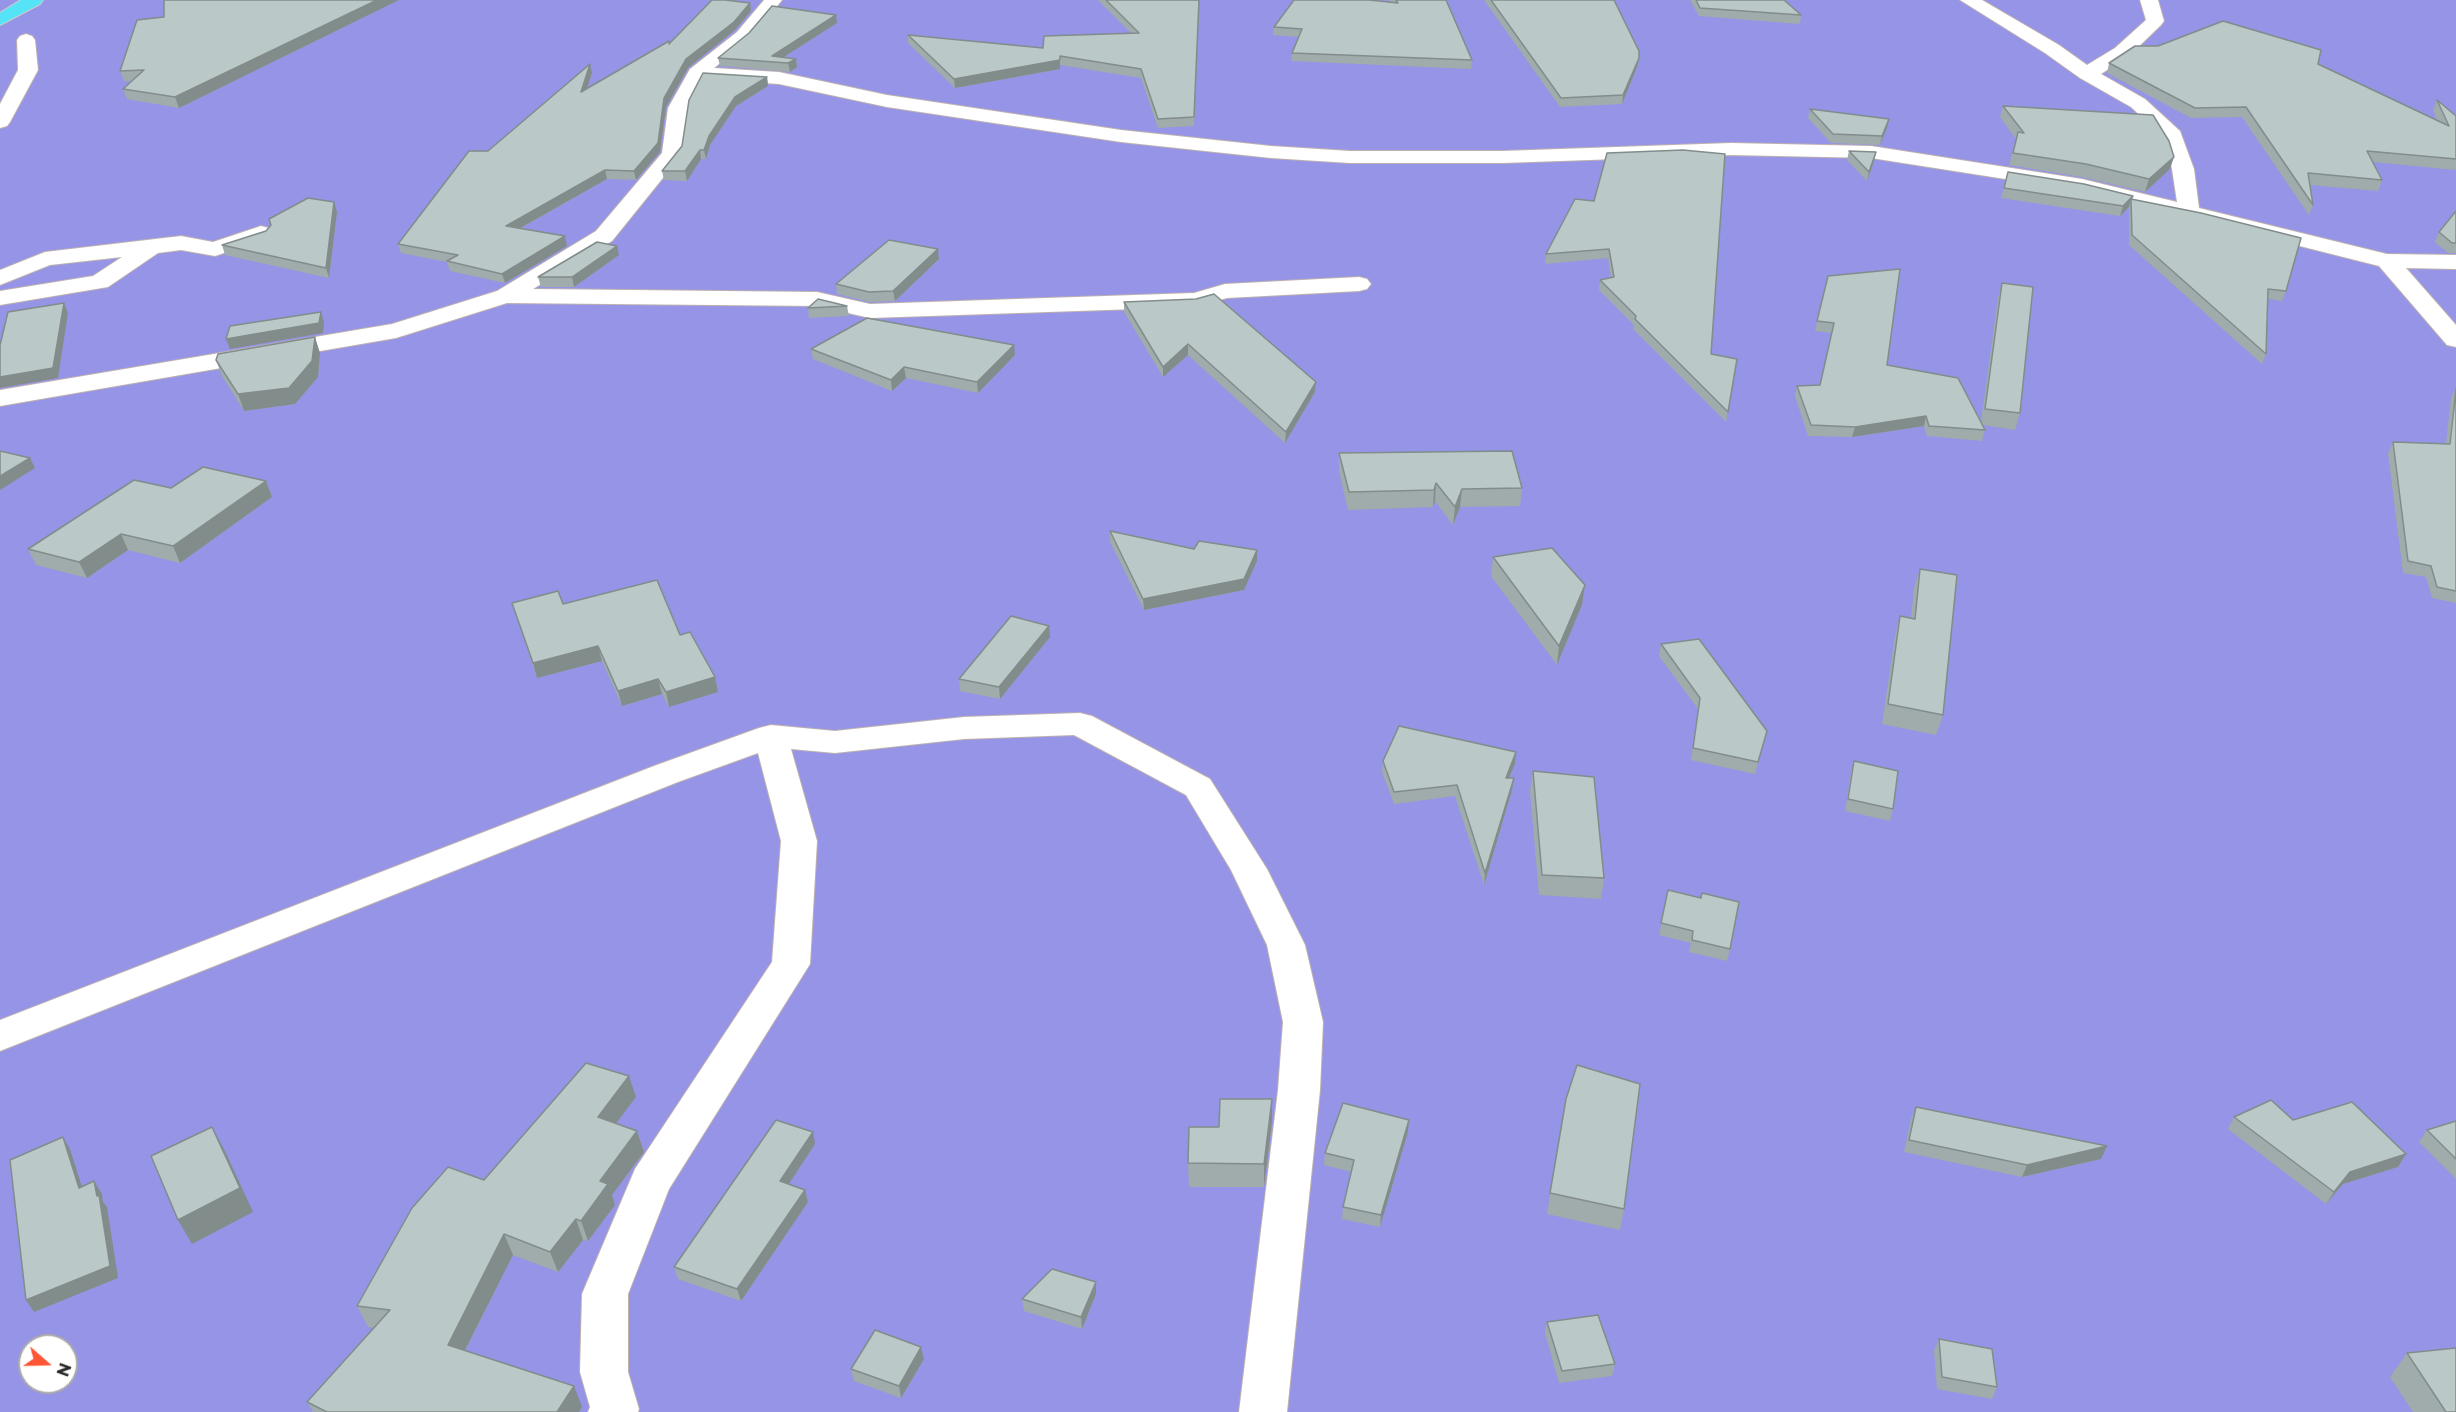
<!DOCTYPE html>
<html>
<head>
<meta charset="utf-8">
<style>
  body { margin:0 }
  #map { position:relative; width:2456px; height:1412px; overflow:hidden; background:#dbedeb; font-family:Montserrat,sans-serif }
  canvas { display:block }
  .north { position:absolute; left:18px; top:1334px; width:60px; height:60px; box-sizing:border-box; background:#fff; border:2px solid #aaa; border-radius:50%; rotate:110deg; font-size:16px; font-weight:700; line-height:24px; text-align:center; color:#2a2a2a }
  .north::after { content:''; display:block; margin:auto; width:21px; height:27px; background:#ff5635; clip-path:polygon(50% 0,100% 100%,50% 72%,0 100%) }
</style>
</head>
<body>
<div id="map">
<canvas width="2456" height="1412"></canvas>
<div class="north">N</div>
</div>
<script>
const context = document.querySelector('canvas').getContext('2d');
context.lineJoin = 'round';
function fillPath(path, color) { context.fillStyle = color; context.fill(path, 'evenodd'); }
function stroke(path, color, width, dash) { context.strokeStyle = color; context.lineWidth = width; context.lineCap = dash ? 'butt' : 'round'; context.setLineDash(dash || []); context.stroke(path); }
const green = new Path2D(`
  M0,0h2456v1412h-2456zM30,1346h36v36h-36z`);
const street = new Path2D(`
  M764,0h18l-33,40 -35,28 65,4 108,23 234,35 150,16 79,5h153l228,-8 140,3 211,33 95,23 -5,-33 -9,-32 -32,-30 -51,-29 -35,-25 -85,-53h22l77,45 28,20 28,-17 31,-28 -6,-20h18l6,21 -3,4 -32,31 -28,18 44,25 35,32 14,38 5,39 188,46 69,1v14l-50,-1 50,57v22l-9,-2 -68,-79 -297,-75 -211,-33 -140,-3 -228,8h-153l-79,-5 -150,-16 -234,-35 -108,-23 -76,-5 -15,29 -6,46 -3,4 -67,83 -79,48 284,3 53,12 324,-11 31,-9 134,-7 8,2 4,5 -4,5 -8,2 -132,7 -31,9 -326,11 -53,-12 -310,-3 -111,35 -396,68v-16l392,-66 105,-33 99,-60 66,-78 6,-45 22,-39 47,-37z
  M26,34l6,2 3,4 3,30 -28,52 -3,4 -7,2v-24l18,-34 -1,-30 3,-4z
  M261,226l8,2 3,5 -3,5 -54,18 -34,-6 -23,3 -50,34 -108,18v-14l93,-15 29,-19 -72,8 -50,20v-15l45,-18 136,-16 32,6z
  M1080,713l12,3 118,63 57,90 38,76 18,77 -3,68 -33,322h-48l39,-322 5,-68 -16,-77 -36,-75 -45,-75 -112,-60 -110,4 -129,14 -44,-4 26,92 -7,123 -141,225 -41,105v78l11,37 -1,3h-50l2,-5 -10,-35 2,-78 53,-125 137,-207 9,-121 -23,-88 -80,29 -678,269v-31l654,-254 105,-38 12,-3 64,6 129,-14z`);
const primary = new Path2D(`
  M21,0h22l-3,4 -40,21v-12z`);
const wall = new Path2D(`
  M164,0h235l-220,108 -52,-9 -4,-10 9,-8h-8l-4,-10 44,-54z
  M1098,0h101l-5,126 -36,2 -17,-50 -81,-13v4l-105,19 -47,-45v-8l135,13 88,-15z
  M1389,0h57l26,60 -1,9 -180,-8 1,-8 7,-16 -26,-2 1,-8 116,-25z
  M1484,0h130l25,58 -2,9 -15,37 -62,3z
  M1690,0h94l17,15 -1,9 -101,-8z
  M750,3l1,8 -16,19 -47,38 -22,39 -6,45 -24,28 -29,-1 -86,49 44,8 2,10 -62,37 -55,-12 -3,-9 -46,-9 -3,-9 90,-93 104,-78 -5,16 82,-48 1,2z
  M837,23l-53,34 12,2 1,8 -7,5 -70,-6 -2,-8z
  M2109,63l209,1 119,57 -4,-11 4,-10 19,16v54l-83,-8 9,18 -4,11 -68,-6 3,20 -4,10 -67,-98 -51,1 -84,-45z
  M767,77l1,9 -32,20 -26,39 -4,14h-5l-14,22 -23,-1 -2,-9z
  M2003,106l167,63 -25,23 -63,-15 -73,-12 7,-26 -16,-22z
  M1810,109l77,19 -7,17 -49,-2 -23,-25z
  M1849,151l27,1 -2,9 -7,20 -20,-21z
  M2008,172l125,24 -1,3 154,92 -4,10 -14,-2 -2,55 -4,10 -133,-119v-38l-9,9 -119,-18z
  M1575,199l136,155 26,5 -11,63 -93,-93 1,-4 -35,-35 1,-10 11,-2 -3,-20 -63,6 1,-10z
  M2456,211v42h-8l-13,-11 4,-10z
  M337,212l-8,66 -104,-23 -3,-10 44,-14z
  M619,255l-45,32h-33l-3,-10z
  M939,259l-44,42 -25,1 -33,-8 -1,-10z
  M1828,276l59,89 94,57 17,-124 4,-15 18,130 -5,17 -32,-5 2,5 -3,11 -55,-5 -3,-10 -72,11 -44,-1 -13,-40 2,-10 23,-1 12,-52 -17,-2z
  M1124,302l192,80 -1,10 -30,51 -97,-88 -25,22 -39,-65z
  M847,306l2,10 -40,2 -1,-10z
  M811,349l204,6 -37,38 -72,-15 -14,13 -79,-32z
  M320,353l-2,24 -23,27 -51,7 -22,-35 -6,-16z
  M2456,388v215l-24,-5 -6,-21 -23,-4 -15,-120 5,-11 53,2 5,-46z
  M1339,453l183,35 -2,18 -60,1 -7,18 -18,-24 -2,6 -85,3 -9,-39z
  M266,481l6,16 -92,66 -52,-13 -41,28 -51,-13 -8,-16 143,-61z
  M1110,531l84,18 63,1v11l-13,29 -100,20 -34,-68z
  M1493,557l92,28 -3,20 -25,60 -66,-89z
  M1920,569l23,146 -7,20 -54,-11 13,-88 5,-20 11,2 3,-30z
  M512,603l51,1 117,31 35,42 3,15 -49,15 -7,-13 -40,12 -20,-45 -65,17z
  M1050,637l-50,62 -40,-8 -1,-12z
  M1661,644l103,98 -9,32 -64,-14 7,-51 -39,-53z
  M1383,761l132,3 -6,14h5l-2,12 -28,95 -29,-89 -61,8 -12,-32z
  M1854,761l39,48 -3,12 -45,-10 6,-38z
  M1533,771l71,107 -3,21 -62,-4 -9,-104z
  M1668,890l62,59 -3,12 -38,-9 2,-9 -32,-8z
  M636,1097l-20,26 21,8 7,21 -32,43 3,10 -27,36 -5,-1 -25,32 -45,-17 -48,96 117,56 -3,5h-266l-6,-10 68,-74 -7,-1 -11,-21 127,-126z
  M1272,1099v23l-8,65h-75l-1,-24 31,-36z
  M1566,1099l58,110 -4,21 -73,-16z
  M1916,1107l185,52 -79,18 -118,-25 7,-33z
  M2234,1117l59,3 113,34 -8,13 -55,17 -17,20 -98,-75z
  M2456,1121v58l-37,-37 8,-12z
  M1408,1132l-28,95 -38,-8 1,-12 9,-35 -28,-7 1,-12z
  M815,1144l-26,40 16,6 3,12 -67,99 -63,-22 -4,-12z
  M1096,1282v12l-14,35 -58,-18 -2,-12z
  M1547,1322l68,42 -3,12 -53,7 -14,-50z
  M1939,1339l58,48 -5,12 -55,-10 -3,-38z
  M2407,1353l49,59h-43l-23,-35z
  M924,1359l-23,39 -47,-17 -3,-12z`);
const shadedWall = new Path2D(`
  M377,0h22l-220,108 -4,-11z
  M750,3l1,8 -16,19 -47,38 -22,39 -6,45 -24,28 -2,-9 30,-73 22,-39z
  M836,15l1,8 -61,39 -4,-6z
  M1639,58l-2,9 -15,37 1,-9z
  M796,59l1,8 -7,5 -2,-9z
  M1060,60v9l-105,19 -1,-9z
  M590,64l2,9 -9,28 -2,-9z
  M767,77l1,9 -32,20 -26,39 -4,14 -2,-9 5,-14 26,-39z
  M1889,119l-2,9 -7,17 2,-9z
  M700,150l1,9 -14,22 -2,-10z
  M1876,152l-2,9 -7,20 2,-9z
  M2174,157l-4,12 -25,23 4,-13z
  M605,170l2,9 -99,56 -2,-9z
  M2133,196l-2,7v-4l-2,8 -9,9 3,-10z
  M334,202l3,10 -8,66 -3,-10z
  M565,236l2,10 -62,37 -3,-9z
  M617,246l2,9 -45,32 -2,-10z
  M938,249l1,10 -44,42 -2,-10z
  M64,303l4,10 -10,65 -58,10v-11z
  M321,312l3,10 -1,11 -93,16 -4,-10z
  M315,337l5,16 -2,24 -23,27 -51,7 -6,-17z
  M1188,344v11l-25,22v-10z
  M1014,345l1,10 -37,38 -1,-11z
  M904,367l2,11 -14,13 -1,-11z
  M1316,382l-1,10 -30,51 1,-11z
  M1926,416l-2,10 -72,11 3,-10z
  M30,458l5,10 -35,22v-14z
  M266,481l6,16 -92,66 -7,-17z
  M1436,483l-1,18 -2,6 1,-17z
  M1462,489l-2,18 -7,18 2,-18z
  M121,534l7,16 -41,28 -8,-16z
  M1257,550v11l-13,29 -100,20 -1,-11z
  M1585,585l-3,20 -25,60 2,-19z
  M1049,626l1,11 -50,62 -1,-12z
  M598,646l4,15 -65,17 -4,-15z
  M715,677l3,15 -49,15 -3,-15z
  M658,679l4,15 -40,12 -4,-15z
  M1516,752l-1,12 -11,25 2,-11z
  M1514,778l-2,12 -28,95 1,-12z
  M629,1076l7,21 -31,41 -7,-21z
  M1272,1099v23l-8,65v-23z
  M1409,1120l-1,12 -28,95 1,-12z
  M212,1127l13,24 28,61 -61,32 -14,-24z
  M637,1131l7,21 -32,43 3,10 -27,36 -7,-20 19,-40z
  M813,1132l2,12 -32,49 -3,-12z
  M63,1137l7,12 16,51 -7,-12z
  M2107,1146l-6,13 -79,18 5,-12z
  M2406,1154l-8,13 -55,17 -17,20 8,-12 16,-20z
  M94,1181l8,13 1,8 4,5 11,71 -84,34 -8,-12 71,-104z
  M805,1190l3,12 -67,99 -4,-12z
  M576,1219l7,21 -25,32 -8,-20z
  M504,1234l9,21 -56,111 -9,-21z
  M1096,1282v12l-14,35 -1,-12z
  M921,1347l3,12 -23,39 -2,-12z
  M574,1386l8,21 -3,5h-22z`);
const building = new Path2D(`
  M164,0h213l-202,97 -52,-8 21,-19 -24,1 17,-51 27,-3z
  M712,0h13l25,3 -16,19 -48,37 -22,39 -6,45 -24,28 -29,-1 -99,56 59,10 -63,38 -55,-13 11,-6 -60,-11 71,-93h19l102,-87 -9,28 88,-51v3z
  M1106,0h93l-5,117 -36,2 -17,-50 -81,-13v4l-106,19 -46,-44 135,13 1,-12 95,-3z
  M1294,0h75l29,3 -2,-3h50l26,60 -180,-7 10,-24 -28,-2z
  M1491,0h123l25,51v7l-16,37 -62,3z
  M1696,0h88l17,15 -101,-7z
  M772,6l64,9 -64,41 24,3 -8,4 -70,-5 31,-25z
  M2223,21l98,29 -3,14 131,62 -12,-26 19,16v43l-89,-8 15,29 -74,-7 5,32 -67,-98 -51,1 -86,-45 26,-17h23z
  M703,73l64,4 -32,20 -26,39 -5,14h-4l-15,21h-23l20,-25 7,-46z
  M2003,106l150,9 16,26 5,16 -25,22 -63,-15 -73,-11 5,-21 6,1z
  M1810,109l79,10 -7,17 -49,-2z
  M1683,150l42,4 -14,200 26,5 -9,53 -93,-93 1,-3 -36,-36 14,-3 -5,-28 -63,5 29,-55 19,2 13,-48z
  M1849,151l27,1 -7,20z
  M2008,172l76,12 49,12 -10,10 -119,-18z
  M308,198l26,4 -8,66 -104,-23 44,-14 5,-6 -2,-6z
  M2131,199l70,14 100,25 -15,53 -18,-2 -2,65 -134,-119z
  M2456,211v32h-4l-13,-11z
  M889,240l49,9 -45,42 -24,1 -33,-8z
  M597,242l20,4 -45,31h-34z
  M1900,269l-13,96 71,13 27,52 -56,-4 -3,-10 -71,11 -44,-2 -14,-39 23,-1 14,-62 -17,-2 11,-45z
  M2002,283l31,4 -13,126 -35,-4z
  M1214,294l102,88 -30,50 -98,-88 -25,23 -39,-65 72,-3z
  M818,299l29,7 -39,2z
  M64,303l-11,65 -53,9v-32l8,-33z
  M321,312l-2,11 -93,16 4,-13z
  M867,318l147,27 -37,37 -73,-15 -13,13 -80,-31z
  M315,337l-3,24 -23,27 -51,6 -22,-34 2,-6z
  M2456,389v202l-19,-4 -6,-21 -23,-5 -15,-119 57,2z
  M0,451l30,7 -30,18z
  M1512,451l10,37 -60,1 -7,18 -19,-24 -2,7 -85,2 -10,-39z
  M203,467l63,14 -93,65 -52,-12 -42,28 -51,-13 106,-69 37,8z
  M1110,531l84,18 5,-8 58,9 -13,29 -101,20z
  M1552,548l33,37 -26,61 -66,-89z
  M1920,569l37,6 -14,140 -55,-11 12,-88 15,3z
  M657,580l23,55 10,-3 25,45 -49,15 -8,-13 -40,12 -20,-45 -65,17 -21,-60 46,-12 5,13z
  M1011,616l38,10 -50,61 -40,-8z
  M1699,639l68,92 -9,31 -65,-14 7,-50 -39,-54z
  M1399,726l117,26 -10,26h8l-29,95 -28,-88 -63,7 -11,-31z
  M1854,761l44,10 -5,38 -45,-10z
  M1533,771l61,6 10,101 -62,-3z
  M1668,890l33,8 1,-5 37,9 -9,47 -38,-9 1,-9 -32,-8z
  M586,1063l43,13 -31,41 39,14 -37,50 8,3 -27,37 -5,-2 -26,33 -46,-18 -56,111 126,41 -17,26h-230l-20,-10 83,-92 -33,-4 55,-98 36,-41 36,13z
  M1577,1065l63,19 -16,125 -74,-16 16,-94z
  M1220,1099h52l-8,65 -76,-1 1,-36h30z
  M2271,1100l22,20 59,-18 54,52 -56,18 -16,20 -100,-75z
  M1343,1103l66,17 -28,95 -38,-8 11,-47 -29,-7z
  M1916,1107l191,39 -80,19 -118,-25z
  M776,1120l37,12 -33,49 25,9 -68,99 -63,-22z
  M2456,1121v38l-29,-29z
  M212,1127l28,61 -62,32 -27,-64z
  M63,1137l16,51 15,-7 3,15 2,-1 11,71 -84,34 -16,-140z
  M1052,1269l44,13 -15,35 -59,-18z
  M1598,1315l17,49 -53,7 -15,-49z
  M875,1330l46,17 -22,39 -48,-17z
  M1939,1339l53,10 5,38 -55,-10z
  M2456,1348v64h-10l-39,-59z`);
fillPath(green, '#9594e6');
stroke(street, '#beb1af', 2);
stroke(primary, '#ccc', 2);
fillPath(street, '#fff');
fillPath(primary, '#55e4f7');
fillPath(wall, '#a0acab');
fillPath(shadedWall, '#828c8b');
fillPath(building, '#bac8c7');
stroke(building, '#828c8b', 1.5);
</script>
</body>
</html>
